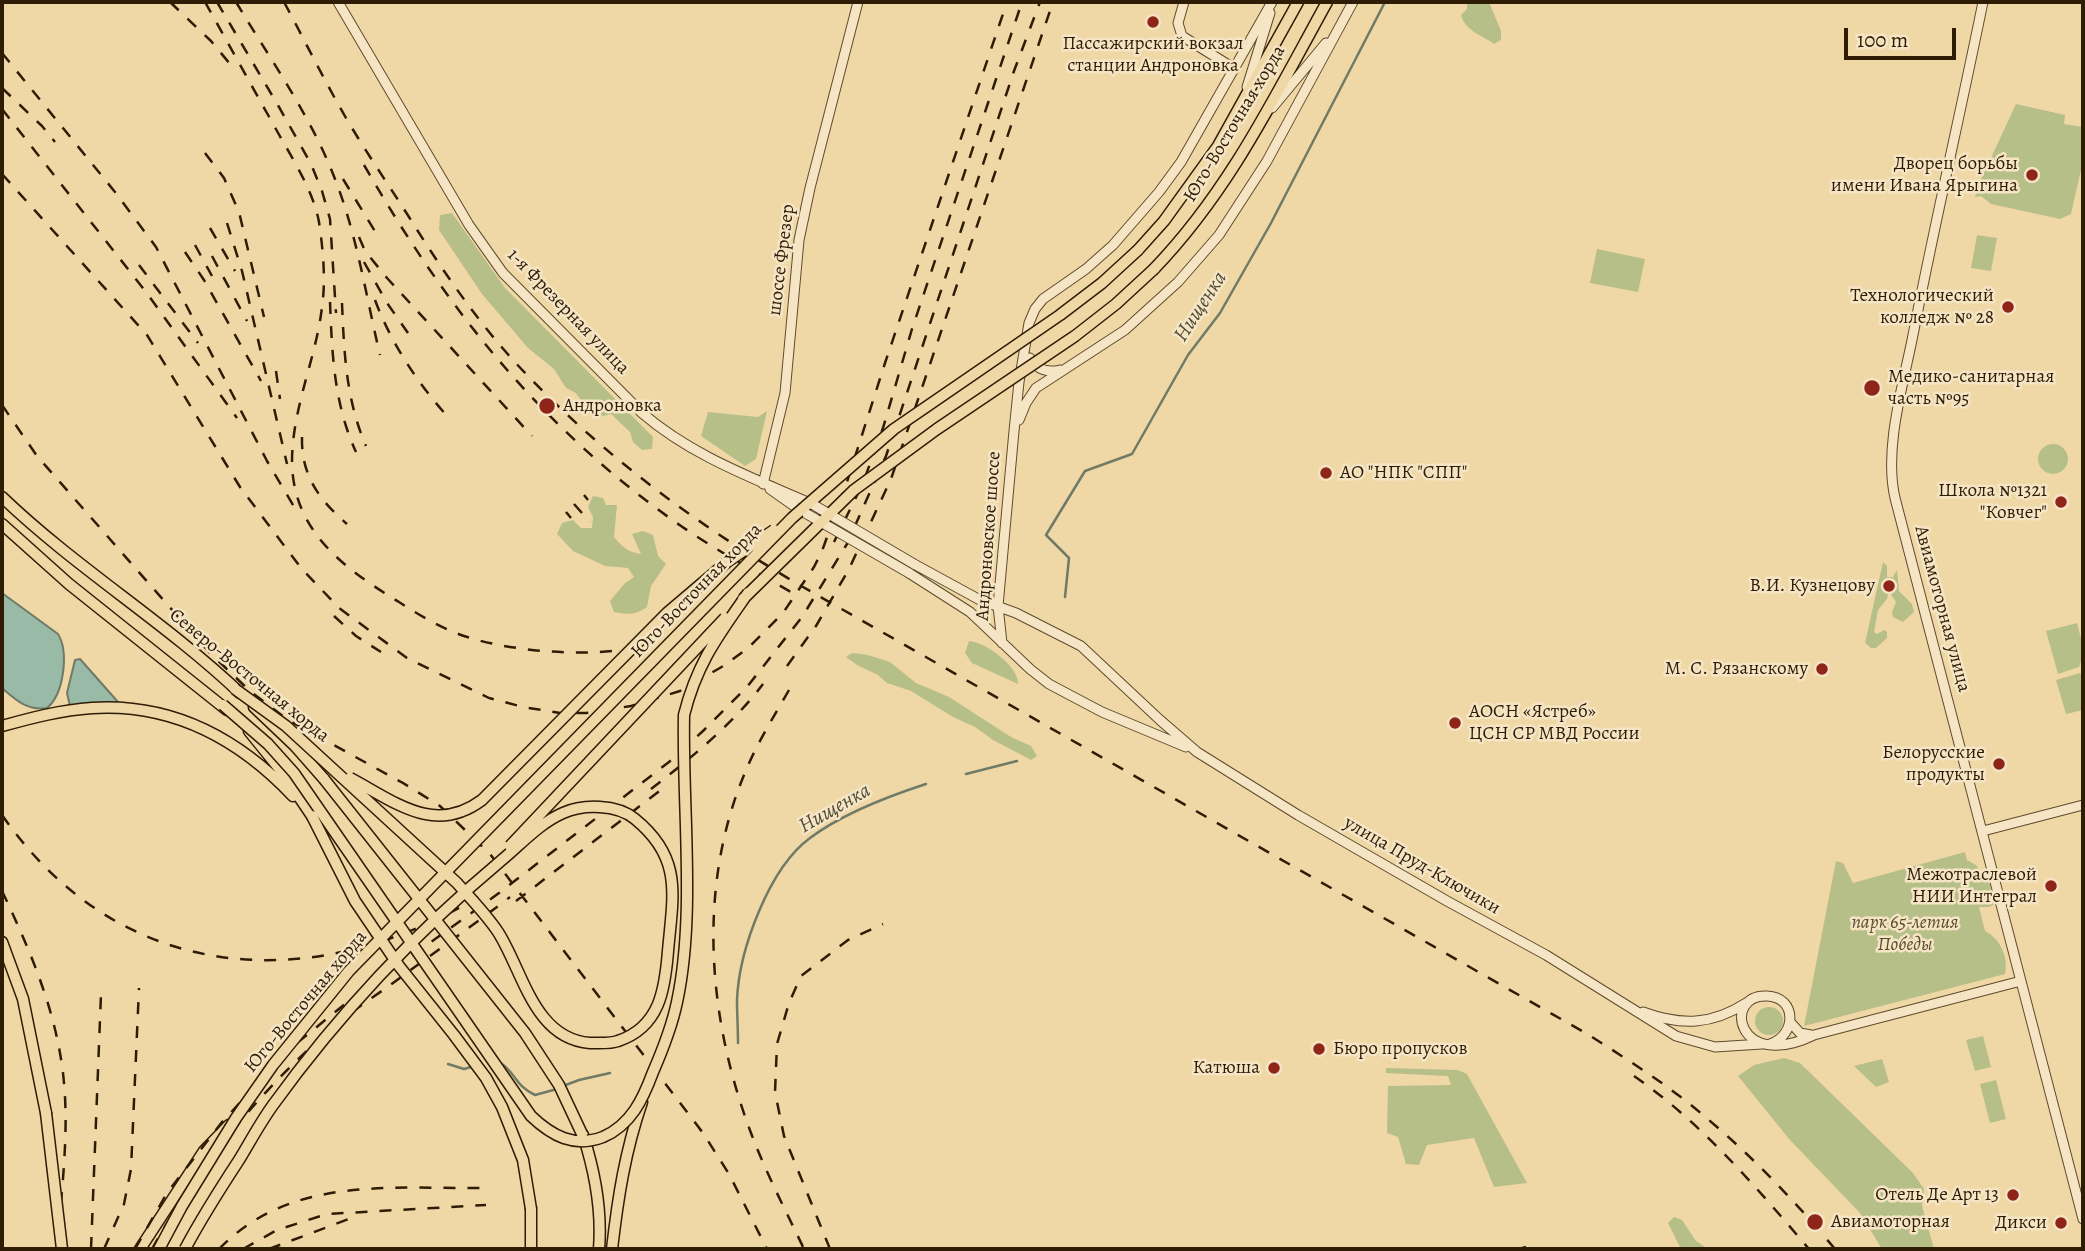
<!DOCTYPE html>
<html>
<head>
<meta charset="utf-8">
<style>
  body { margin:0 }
  #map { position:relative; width:2085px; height:1251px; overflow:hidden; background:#f0d7a6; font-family:Alegreya,serif }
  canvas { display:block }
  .frame { position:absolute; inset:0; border:4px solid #2f1c04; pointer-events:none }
  .scale { position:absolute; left:1844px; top:28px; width:112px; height:32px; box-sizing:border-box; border:4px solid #2f1c04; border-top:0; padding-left:9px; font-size:21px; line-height:24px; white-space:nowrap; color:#2f1c04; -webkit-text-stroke:5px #f5e5c5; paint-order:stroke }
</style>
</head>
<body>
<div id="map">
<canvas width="2085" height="1251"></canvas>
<div class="frame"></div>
<div class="scale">100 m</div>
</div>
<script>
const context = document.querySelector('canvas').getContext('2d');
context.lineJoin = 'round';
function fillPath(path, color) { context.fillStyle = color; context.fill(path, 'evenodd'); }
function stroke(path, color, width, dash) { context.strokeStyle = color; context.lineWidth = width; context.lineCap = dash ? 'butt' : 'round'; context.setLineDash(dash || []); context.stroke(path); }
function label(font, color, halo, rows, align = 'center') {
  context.font = font + ' Alegreya,serif'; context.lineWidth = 5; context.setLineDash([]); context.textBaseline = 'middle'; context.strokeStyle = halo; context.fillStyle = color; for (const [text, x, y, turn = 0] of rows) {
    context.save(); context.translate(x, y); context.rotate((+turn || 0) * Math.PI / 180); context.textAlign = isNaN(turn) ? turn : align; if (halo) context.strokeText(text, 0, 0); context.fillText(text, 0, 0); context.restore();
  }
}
const green = new Path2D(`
  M1467,2h22l12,29v9l-7,4c-12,-9 -29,-13 -33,-29l6,-6z
  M2016,104l49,11 -1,9 19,3v34l-12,53 -11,5 -69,-15 -10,-8 -6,1 2,-9z
  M452,213l53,75 148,149 -1,12 -10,1 -9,-8 -3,-10 -19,-18 -8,2 -16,-7 -11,-16 -10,-5 -12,-19 -26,-21 -46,-54 -43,-64 1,-15z
  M1977,235l20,3 -6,33 -20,-3z
  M1597,249l48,10 -7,33 -48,-9z
  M767,411l-11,48 -11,7 -44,-30 7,-24 50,5z
  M2038 459a15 15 0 1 1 30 0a15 15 0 1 1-30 0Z
  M593,496l10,2 3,7h11l-3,32c8,10 14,15 27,17l-9,-20 11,-3 10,4 5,21 8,8 -15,22 -4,21c-12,8 -19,8 -33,5l-4,-11 15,-18 9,-6 -6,-9 -23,-2 -32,-15 -16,-17 5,-11 11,-3 8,8h11l1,-11 -5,-10z
  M1883,562l4,4v11h6l4,-7 2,21 13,13 2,8 -11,10 -10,-5 -1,-5 4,-10 -7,-11 -2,8 -9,11 -4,22 3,2 7,-4 3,2v6l-11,10h-5l-6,-5z
  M2077,623l6,23v10l-4,11 -21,7 -12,-43z
  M969,641c16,1 50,25 49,43l-46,-21 -7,-10z
  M852,653l16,2 22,7 26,21 33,14 62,40 20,9 6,10 -6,4 -38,-20 -18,-13 -22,-10 -42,-26 -24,-8 -9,-8 -21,-10 -11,-8z
  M2080,673l3,4v33l-17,4 -10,-34z
  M1965,852l2,8 9,5 14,20 3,20 -4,2h-10l6,24c15,7 24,27 20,43l-201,52 32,-165 7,2 10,20z
  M1755 1021a14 14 0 1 1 28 0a14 14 0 1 1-28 0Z
  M1983,1036l8,31 -16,4 -9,-31z
  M1784,1058l16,5 113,110 11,16 -2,17 12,43h-52l-22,-36 -70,-73 -52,-64 16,-11z
  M1882,1059l7,23 -13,5 -22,-21z
  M1386,1068l72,2 9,4 60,109 -33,4 -20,-49 -47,7 -8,20 -13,-1 -8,-27 -11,-4 1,-47 63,-1 -3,-9 -62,-3z
  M1996,1080l10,39 -16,4 -10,-39z
  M1674,1217l8,3 14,21 12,8h-27l-13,-26z`);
const water = new Path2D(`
  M2,593l56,41c11,18 6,60 -11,74 -20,3 -31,-8 -45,-20z
  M80,659l38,43 1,6 -5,5 -40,-4 -4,-3 -3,-13 8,-33z`);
const stream = new Path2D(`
  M1065,597l4,-39 -23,-23 39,-64 47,-17 56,-99 32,-42 51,-90 114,-221
  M966,774l51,-13
  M738,1043c0,-15 -1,-29 -1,-43 2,-50 32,-132 73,-162 32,-24 79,-42 116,-54
  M499,1062c16,9 15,23 36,33l22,-6
  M448,1064l16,5 7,-2
  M563,1086l16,-6 31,-7`);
const minor = new Path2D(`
  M338,2l131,223 34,48 139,140c50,43 111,65 170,91
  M1184,2l-6,21 4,13 53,33
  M1983,2c-23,113 -49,225 -71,338 -10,49 -28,110 -17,158l188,721
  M1247,87l23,-74
  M1272,108l54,-65
  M1030,358c7,12 18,15 30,12
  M1019,420l7,-17 10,-15 89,-58 53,-48 41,-47 48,-74 86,-159
  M763,484l22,-91 14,-153 11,-52 48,-186
  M770,489l34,24
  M914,564l66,36 36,13 65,33 79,74 37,32 101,63 149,86 99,54 130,81 39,11 47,-3
  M909,573l61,39 60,57 19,15 53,28 84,35
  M1002,643l-4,-37 16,-175 5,-49 10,-59 6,-14 8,-10 43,-30 27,-24 46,-53 22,-30 91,-160
  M1983,831l100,-26
  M1643,1012c38,14 69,13 103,-9
  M1790,1022l10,11 11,2
  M1770,1044c27,-9 27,-47 -3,-48 -45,-2 -31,77 47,39l207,-54`);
const major = new Path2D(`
  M1138,250l26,-29 54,-75 80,-144
  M1154,269c76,-79 121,-173 173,-267
  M2,497c74,71 163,125 238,196
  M2,524l67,60 158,126
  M254,707l41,39 29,33
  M2,726c29,-8 59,-16 90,-18 80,-5 147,31 201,88
  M249,731l34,42 29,43
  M2,942l21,57 23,114
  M583,1135c12,37 19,76 16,114
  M140,1249l64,-98 25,-26
  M531,1249v-40
  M612,1249c6,-52 13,-97 30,-147`);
const rail = new Path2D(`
  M170,2l41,39 24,29
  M205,2c24,43 48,86 72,129 16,29 36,59 42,91 4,27 7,58 3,85 -6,52 -30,101 -30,155 1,70 53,107 107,140 20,13 42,26 65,34 45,15 111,20 157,14
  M217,2l62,105 32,57 11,27 8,28 6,94
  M236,2c34,57 75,114 99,177 22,56 31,117 45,176
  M284,2c21,39 40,78 62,116 20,34 42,66 63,99 35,56 73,112 120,160 79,82 169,148 267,206l793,452c39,25 79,50 114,80 48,40 92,86 132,134
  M2,53l113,139 41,55 111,214 29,49
  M2,88l40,38 13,16
  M2,109l144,183 91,126
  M205,153l19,25 15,34 25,105
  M364,165c84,146 178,264 317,361 35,24 73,45 110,66
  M2,174l145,161 93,152 61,81 38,40 68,50 82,40 34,9 37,6h26l45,-7 49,-15 45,-26 23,-17 35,-35 31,-46 8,-16 24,-66 39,-122 122,-361
  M343,179l33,54
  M227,223l15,48 45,193
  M210,228l25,43
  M359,237l6,14 22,27 145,158
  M195,245l17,31
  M185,252l19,28 57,101
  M212,256l35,65
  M364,262l23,41 21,30
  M139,265l59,78
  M375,300c16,43 42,82 72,116
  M330,302c2,52 4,102 26,150
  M342,303c2,49 4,97 24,143
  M276,371l4,28
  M2,405l35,51 172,196 42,40 37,28 115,63 37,23 50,48 213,279 26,41 38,75
  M302,437c-1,38 17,63 45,87
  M584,495l4,5
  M574,504l16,18
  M566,512l5,6
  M834,542l29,-59 20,-55 29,-99 110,-327
  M334,616l22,20 25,16
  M787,666l29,-40 33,-57 42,-90 162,-477
  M789,690c-16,28 -33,55 -45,85 -47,114 -36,244 7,358 15,40 35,78 53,116
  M651,789c40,-31 82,-65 112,-105
  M2,815c117,168 307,183 476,82
  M2,891c29,61 56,124 62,192 5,55 -3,112 -7,166
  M516,901l150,-115
  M1634,1076c68,47 122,111 175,173
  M91,1249l10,-255
  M104,1249l20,-45 7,-35 8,-181
  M135,1249l32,-56 55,-71 70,-75 53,-43 154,-111 170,-131 34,-31 44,-44 55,-70 45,-73 39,-88 128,-385 26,-69
  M152,1249c47,-85 111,-162 185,-225 18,-15 38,-28 56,-41 39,-29 78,-56 117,-86
  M219,1249c72,-74 173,-60 267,-61
  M243,1249l34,-19 50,-16 159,-9
  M269,1249l85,-32
  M830,1249l-46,-113 -9,-44 2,-48 12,-41 12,-27 47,-36 35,-16
  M1519,1249l7,-2`);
const minorBridge = new Path2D(`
  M812,504l102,60
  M807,514l102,59`);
const majorBridge = new Path2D(`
  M743,599l111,-109 83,-61 138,-93 41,-32 38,-35
  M223,705l45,39 26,29 237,343c21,20 43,32 72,21 28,-12 40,-38 50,-65 10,-23 19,-46 24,-70 19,-89 5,-195 7,-287 13,-52 34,-79 64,-122
  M350,778c44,23 84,58 132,22l185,-187 60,-51 47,-32
  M324,779l201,254 34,52 23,49
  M312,816l43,85 44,65 55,69 32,43 16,29 21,53 8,49
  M510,846l215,-228
  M46,1113l16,136
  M159,1249l23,-43 54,-88 37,-53 76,-94 443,-453 102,-89 166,-114 42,-32 36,-33
  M185,1249c16,-30 35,-60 54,-89 11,-18 21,-37 34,-55 65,-90 144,-174 230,-246 19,-16 37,-36 60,-46 20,-9 54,-9 72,6 48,39 38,76 33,132 -3,38 -8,76 -50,90 -8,3 -19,2 -28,2 -56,-4 -67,-72 -92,-111 -12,-18 -27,-33 -41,-49l-171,-157 -51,-37`);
const markers = [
  [1153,22,7,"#8f2418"],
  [2032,175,7,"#8f2418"],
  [2008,307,7,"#8f2418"],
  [1872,388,9,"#8f2418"],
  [547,406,9,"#8f2418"],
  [1326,473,7,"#8f2418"],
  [2061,502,7,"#8f2418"],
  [1889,586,7,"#8f2418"],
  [1822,669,7,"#8f2418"],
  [1455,723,7,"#8f2418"],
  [1999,764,7,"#8f2418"],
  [2051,886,7,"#8f2418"],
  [1319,1049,7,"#8f2418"],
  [1274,1068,7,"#8f2418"],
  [2013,1195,7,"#8f2418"],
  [1815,1222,9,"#8f2418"],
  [2061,1223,7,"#8f2418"]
];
const poiNames = [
  ["Пассажирский вокзал",1153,44,"center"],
  ["станции Андроновка",1153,66,"center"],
  ["Дворец борьбы",2018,164],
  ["имени Ивана Ярыгина",2018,186],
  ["Технологический",1994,296],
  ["колледж № 28",1994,318],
  ["Медико-санитарная",1888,377,"left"],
  ["часть №95",1888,399,"left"],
  ["Андроновка",563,406,"left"],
  ["АО \"НПК \"СПП\"",1340,473,"left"],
  ["Школа №1321",2047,491],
  ["\"Ковчег\"",2047,513],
  ["В.И. Кузнецову",1875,586],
  ["М. С. Рязанскому",1808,669],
  ["АОСН «Ястреб»",1469,712,"left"],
  ["ЦСН СР МВД России",1469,734,"left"],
  ["Белорусские",1985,753],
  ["продукты",1985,775],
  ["Межотраслевой",2037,875],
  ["НИИ Интеграл",2037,897],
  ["Бюро пропусков",1333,1049,"left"],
  ["Катюша",1260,1068],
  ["Отель Де Арт 13",1999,1195],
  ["Авиамоторная",1831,1222,"left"],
  ["Дикси",2047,1223]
];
const streetNames = [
  ["Юго-Восточная хорда",1235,124,-59],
  ["шоссе Фрезер",782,260,-83],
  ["1-я Фрезерная улица",568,312,46],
  ["Андроновское шоссе",989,536,-86],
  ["Юго-Восточная хорда",697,591,-46],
  ["Авиамоторная улица",1942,609,75],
  ["Северо-Восточная хорда",249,676,39],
  ["улица Пруд-Ключики",1422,866,30],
  ["Юго-Восточная хорда",306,1002,-50]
];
const parkNames = [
  ["парк 65-летия",1905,923],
  ["Победы",1905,945]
];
const waterNames = [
  ["Нищенка",1201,307,-57],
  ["Нищенка",835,809,-30]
];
fillPath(green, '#b7bf89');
fillPath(water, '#9abaa8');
stroke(water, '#6f7b66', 2);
stroke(stream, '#6f7b66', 2.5);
stroke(minor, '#5f4b2c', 11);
stroke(major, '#2f1c04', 13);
stroke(minor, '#f5e5c5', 9);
stroke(major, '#f0d7a6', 10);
stroke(rail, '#2f1c04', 2.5, [12, 12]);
stroke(minorBridge, '#5f4b2c', 11, []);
stroke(majorBridge, '#2f1c04', 13, []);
stroke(minorBridge, '#f5e5c5', 9);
stroke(majorBridge, '#f0d7a6', 10);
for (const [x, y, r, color] of markers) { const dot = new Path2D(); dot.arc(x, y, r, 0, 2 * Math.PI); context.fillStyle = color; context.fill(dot); stroke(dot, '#f5e5c5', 2.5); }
label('19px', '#2f1c04', '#f5e5c5', poiNames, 'right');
label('19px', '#2f1c04', '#f5e5c5', streetNames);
label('italic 19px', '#584d2c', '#f5e5c5', parkNames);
label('italic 21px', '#4f4b35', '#f5e5c5', waterNames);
</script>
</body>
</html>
